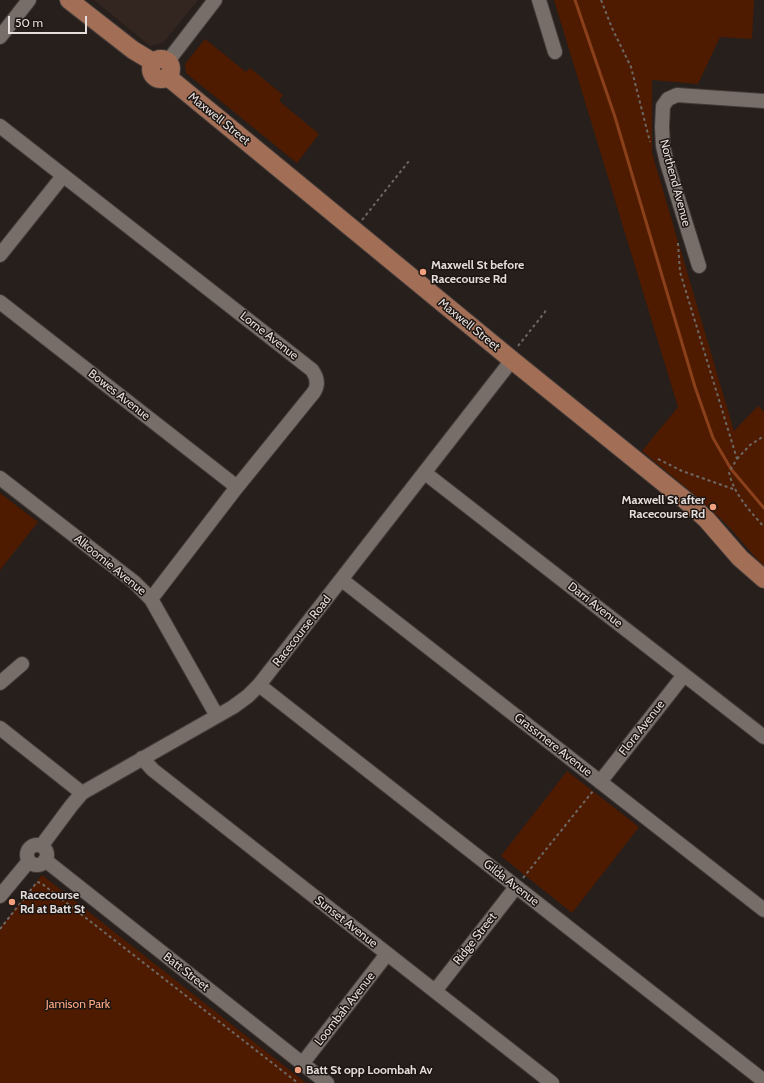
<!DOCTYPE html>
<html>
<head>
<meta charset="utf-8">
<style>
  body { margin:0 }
  #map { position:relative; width:764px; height:1083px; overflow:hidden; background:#261f1b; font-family:Cabin,sans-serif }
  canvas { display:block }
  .scale { position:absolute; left:8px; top:16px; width:79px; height:18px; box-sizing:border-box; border:2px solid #e3dddb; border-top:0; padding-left:5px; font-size:12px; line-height:14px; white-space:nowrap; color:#e3dddb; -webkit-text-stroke:3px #1d1512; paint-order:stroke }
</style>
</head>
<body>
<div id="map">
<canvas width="764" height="1083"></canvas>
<div class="scale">50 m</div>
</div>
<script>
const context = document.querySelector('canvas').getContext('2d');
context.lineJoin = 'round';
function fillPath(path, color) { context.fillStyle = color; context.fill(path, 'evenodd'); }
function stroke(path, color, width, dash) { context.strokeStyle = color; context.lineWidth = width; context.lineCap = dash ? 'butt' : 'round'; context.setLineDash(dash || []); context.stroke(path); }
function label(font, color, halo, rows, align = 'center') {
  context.font = font + ' Cabin,sans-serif'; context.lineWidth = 3; context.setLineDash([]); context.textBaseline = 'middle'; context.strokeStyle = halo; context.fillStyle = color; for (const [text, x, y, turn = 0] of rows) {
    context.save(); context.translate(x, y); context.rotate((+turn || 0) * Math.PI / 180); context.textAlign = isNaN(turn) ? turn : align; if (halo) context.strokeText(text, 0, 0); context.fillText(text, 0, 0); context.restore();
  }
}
const built = new Path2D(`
  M94,0h104l-35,43 -13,3z`);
const green = new Path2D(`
  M554,0h200l-2,39 -32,-2 -22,47 -46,-4v73l82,278 24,-25 6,5v155c-15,-14 -26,-31 -41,-45 -25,-25 -54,-47 -81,-70l36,-44z
  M205,39l41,33 4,-4 33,27 -4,6 40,33 -22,29 -111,-90 -1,-9z
  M0,493l38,29 -38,48z
  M567,771l72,56 -67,86 -71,-57z
  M42,875l264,208h-306v-155z`);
const stream = new Path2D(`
  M575,0l40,117 80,270 18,51 18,31 33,39`);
const path = new Path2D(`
  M601,0l11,28 19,39 19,75
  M362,220l47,-59
  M678,243l2,29 57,187 -8,13c4,21 21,39 35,55
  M518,346l27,-34 1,-4
  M658,459l24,12 54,19
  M737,459l13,-14 14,-9
  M523,878l70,-87
  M0,929l37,-47 4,1 257,200`);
const minor = new Path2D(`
  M539,0l16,52
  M0,37l29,-37
  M168,61l47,-61
  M0,126l312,244c5,7 7,14 2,22l-77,95 -86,112
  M0,255l63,-79
  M699,266l-32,-103 -4,-17 -1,-19 1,-21 5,-7 9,-4 87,6
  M0,302l237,185
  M425,473l339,264
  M0,478l134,104 17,17 66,117
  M342,580l422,330
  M0,683l22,-19
  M259,685l505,396
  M0,728l82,65
  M142,758l11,12 399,313
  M600,782l84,-107
  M27 855a10 10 0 1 1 20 0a10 10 0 1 1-20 0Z
  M42,845l29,-39 11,-13 151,-86 15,-11 11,-11 253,-325
  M45,860l282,223
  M0,896l29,-35
  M435,991l81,-104
  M302,1064l85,-110`);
const major = new Path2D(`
  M69,0l64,50 20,12
  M151 69a10 10 0 1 1 20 0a10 10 0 1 1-20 0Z
  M168,77l344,283 178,144 17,16 33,38 24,21`);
const markers = [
  [423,272,4,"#f1a17d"],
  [713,507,4,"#f1a17d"],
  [12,902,4,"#f1a17d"],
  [298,1070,4,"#f1a17d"]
];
const streetNames = [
  ["Maxwell Street",219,119,39],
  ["Northend Avenue",675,183,75],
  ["Maxwell Street",469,325,39],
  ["Lorne Avenue",269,336,38],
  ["Bowes Avenue",119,395,38],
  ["Alkoomie Avenue",110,565,39],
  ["Darri Avenue",595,605,38],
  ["Racecourse Road",302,631,-52],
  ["Flora Avenue",642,728,-52],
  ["Grassmere Avenue",553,745,38],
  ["Gilda Avenue",511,883,38],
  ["Sunset Avenue",346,922,38],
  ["Ridge Street",475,939,-52],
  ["Batt Street",186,972,38],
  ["Loombah Avenue",345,1009,-52]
];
const poiNames = [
  ["Maxwell St before",431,265],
  ["Racecourse Rd",431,279],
  ["Maxwell St after",705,500,"right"],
  ["Racecourse Rd",705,514,"right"],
  ["Racecourse",20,895],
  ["Rd at Batt St",20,909],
  ["Batt St opp Loombah Av",306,1070]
];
const parkNames = [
  ["Jamison Park",78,1004]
];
fillPath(built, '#33251f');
fillPath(green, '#4f1b00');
stroke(stream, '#8a401b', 3);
stroke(minor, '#423b39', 16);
stroke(major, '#423b39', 20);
stroke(path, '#6e6864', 2, [3, 3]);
stroke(minor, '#776e69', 14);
stroke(major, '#a26f56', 18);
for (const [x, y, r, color] of markers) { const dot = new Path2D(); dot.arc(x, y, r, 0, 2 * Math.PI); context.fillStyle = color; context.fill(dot); stroke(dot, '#1d1512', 1.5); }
label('12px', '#e3dddb', '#1d1512', streetNames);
label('bold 12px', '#e3dddb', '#1d1512', poiNames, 'left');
label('12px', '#ffa983', '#1d1512', parkNames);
</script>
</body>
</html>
